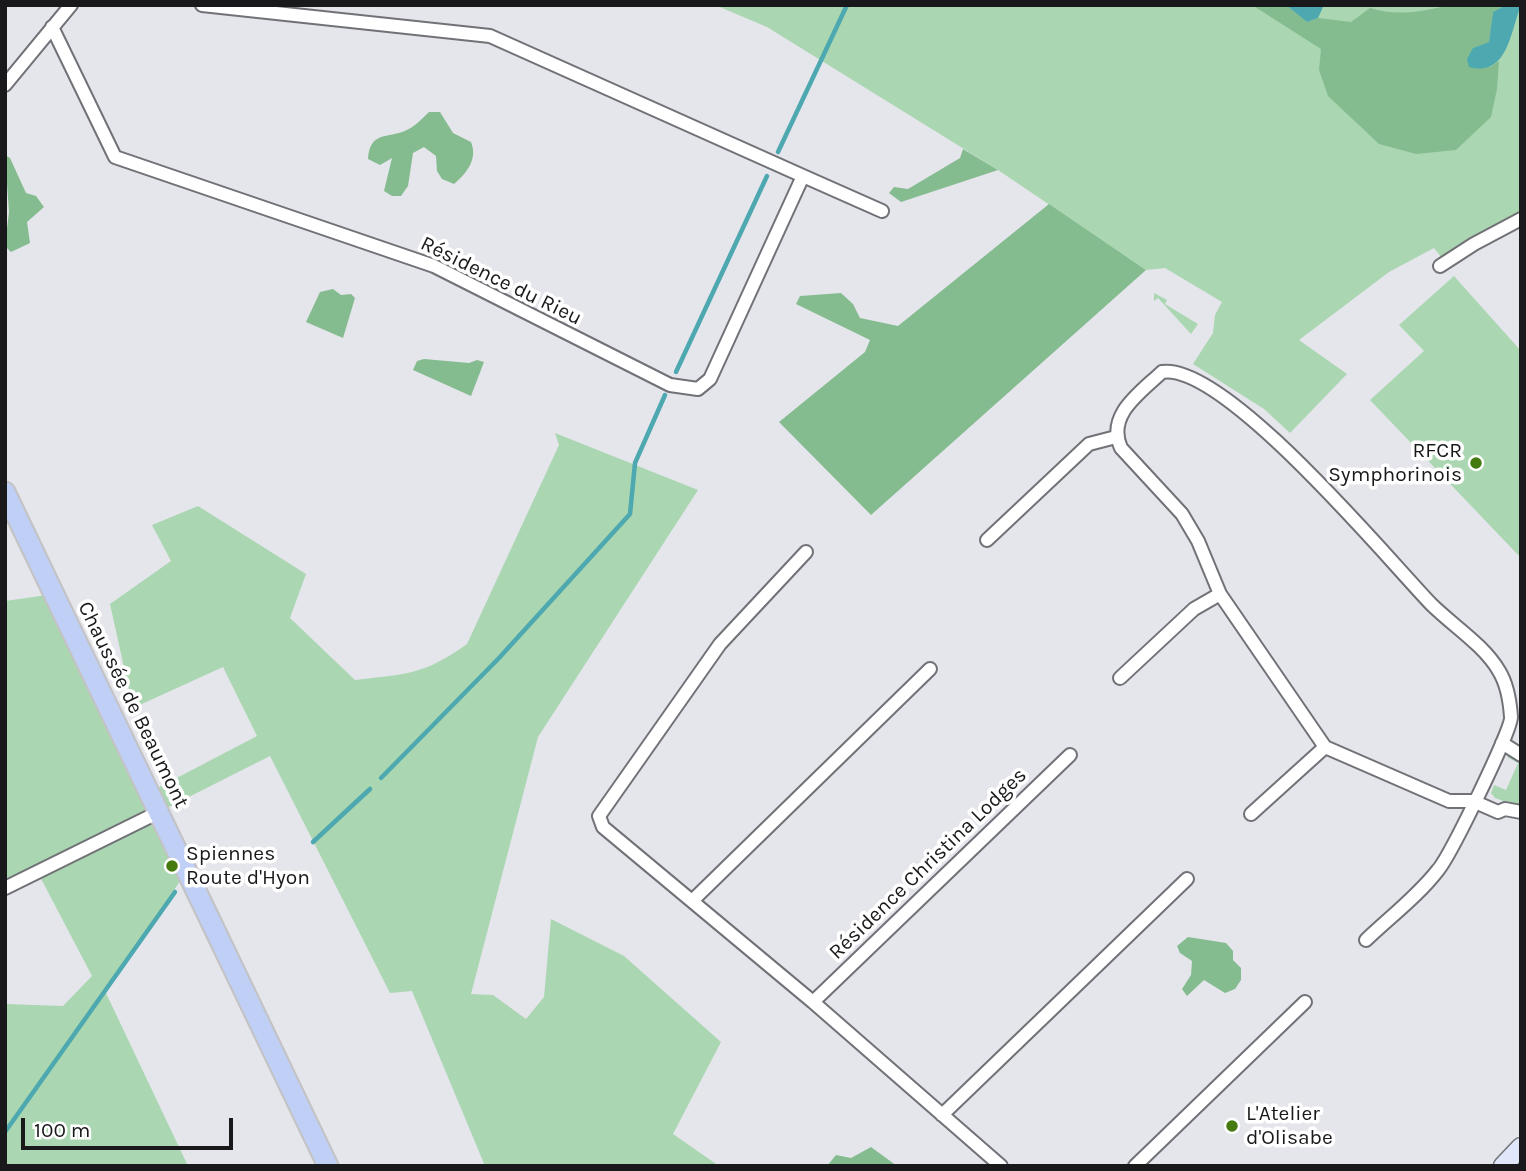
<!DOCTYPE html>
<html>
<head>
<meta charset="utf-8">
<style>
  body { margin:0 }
  #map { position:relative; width:1526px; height:1171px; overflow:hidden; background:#e5e5ec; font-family:Karla,sans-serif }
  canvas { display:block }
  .frame { position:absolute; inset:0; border:7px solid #19191c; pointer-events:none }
  .scale { position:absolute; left:21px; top:1118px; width:212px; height:32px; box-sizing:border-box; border:4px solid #19191c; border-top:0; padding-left:9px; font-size:21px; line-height:24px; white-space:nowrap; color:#19191c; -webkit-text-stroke:5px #fff; paint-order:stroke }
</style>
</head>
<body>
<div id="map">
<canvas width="1526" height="1171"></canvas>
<div class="frame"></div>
<div class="scale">100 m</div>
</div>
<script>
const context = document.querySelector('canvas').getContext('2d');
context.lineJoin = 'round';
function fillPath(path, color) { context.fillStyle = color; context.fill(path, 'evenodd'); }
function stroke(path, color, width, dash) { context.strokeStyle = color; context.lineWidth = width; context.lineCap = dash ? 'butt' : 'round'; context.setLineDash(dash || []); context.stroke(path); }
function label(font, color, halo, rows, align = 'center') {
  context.font = font + ' Karla,sans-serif'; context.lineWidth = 7; context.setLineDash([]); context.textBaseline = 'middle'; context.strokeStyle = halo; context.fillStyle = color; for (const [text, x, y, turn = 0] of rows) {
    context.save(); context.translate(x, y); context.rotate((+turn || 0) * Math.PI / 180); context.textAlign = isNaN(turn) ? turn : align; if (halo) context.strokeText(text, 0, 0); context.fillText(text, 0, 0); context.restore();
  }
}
const green = new Path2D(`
  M715,5h806v214l-75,44 -12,-15 -45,24 -90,68 48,34 -57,59 -26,-24 -71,-45 20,-31 2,-18 7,-13 -57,-34 -19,2 -148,-100 -231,-143z
  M1454,276l67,75v207l-151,-158 54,-49 -25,-26z
  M1154,293l13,7 -2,4 33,20 -7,10 -33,-36 -4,3z
  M555,433l143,57 -160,247 -67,257 22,1 33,24 18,-22 7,-78 73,37 97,86 -48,92 46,32h-234l-73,-175 -22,2 -120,-237 -111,56 28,59 -82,120 83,175h-183v-162l58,2 29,-30 -54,-103 -33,15v-287l49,-7 96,198 107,-56 -34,-69 -90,41 -23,-104 61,-43 -19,-36 46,-19 108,68 -16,44 65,62c51,-6 69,-5 112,-36l92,-199z
  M1511,747l10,8v57l-16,-3 1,-7 -11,-4 -4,-5 3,-8 12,5 12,-27 -11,-6z`);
const forest = new Path2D(`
  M1252,5h34l21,17 11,-4 33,4 19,-14c28,9 53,3 81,-3 17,-3 38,0 55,0l-13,7 -4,31 -16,5 17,19 9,-6 -2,28 -6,28 -35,33 -40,4 -37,-10 -51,-48 -9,-26 2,-21z
  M429,112h11l13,21 18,9c7,17 -4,31 -17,42l-12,-5 -5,-8 -1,-15 -12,-9 -11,6 -5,33 -7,10h-9l-8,-5 8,-33 -12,7 -12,-6c2,-26 16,-21 34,-27 10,-3 19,-12 27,-20z
  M963,149l35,21 -97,32 -12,-9 5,-6 14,2 52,-31z
  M5,155l5,3 16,35 10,3 8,11 -17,15 3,21 -19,9 -6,-6 4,-34z
  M1049,204l97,66 -275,245 -92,-93 86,-70 5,-12 -74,-36 4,-8 41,-3 12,11 7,14 38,8z
  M333,289l8,6 10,-1 4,4 -12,40 -37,-16 14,-30z
  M424,359l45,4 8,-3 7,2 -13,34 -58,-26 4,-9z
  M1188,937l38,6 7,8v9l8,8v12l-6,9 -10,4 -21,-13 -17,16 -5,-7 9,-14 1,-14 -12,-8 -3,-7z
  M871,1147l26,19h-70l9,-11 15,3z`);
const water = new Path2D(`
  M1286,5h38l-6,13 -11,4z
  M1506,5h15c-10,24 -13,73 -52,62l-2,-8 6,-11 16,-6 4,-30z`);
const stream = new Path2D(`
  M778,152l69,-147
  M676,372l91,-196
  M381,778l118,-120 131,-144 5,-51 30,-68
  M313,842l57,-53
  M5,1132l170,-240`);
const street = new Path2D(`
  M52,27l63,130 319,109 236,119 28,4 12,-10 93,-203 -313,-140 -288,-31
  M5,85l66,-80
  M803,176l79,35
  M1440,266l34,-22 47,-25
  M987,540l102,-96 27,-7
  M806,552l-86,92 -121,172 4,11 210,175 188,164
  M1120,678l74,-69 26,-15
  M1502,743l19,12
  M1251,814l74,-67
  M5,888l154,-76
  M692,901l238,-232
  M1366,940c23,-22 52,-44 72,-70 12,-14 74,-140 73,-153 -1,-15 -4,-33 -12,-46 -15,-26 -47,-46 -68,-67 -45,-47 -207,-242 -269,-232 -22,21 -56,43 -41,76l61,66 16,27 22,53 105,153 124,54h24l25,11 7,-3 16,3
  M813,1002l257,-247
  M942,1115l245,-236
  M1135,1166l170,-164`);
const secondary = new Path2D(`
  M1503,1166l18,-19`);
const primary = new Path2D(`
  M5,492l323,674`);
const markers = [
  [1476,463,7,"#447a0e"],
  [172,866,7,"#447a0e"],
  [1232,1126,7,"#447a0e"]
];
const streetNames = [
  ["Résidence du Rieu",501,281,26],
  ["Chaussée de Beaumont",133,705,64],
  ["Résidence Christina Lodges",928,864,-44]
];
const poiNames = [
  ["RFCR",1462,451,"right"],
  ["Symphorinois",1462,475,"right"],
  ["Spiennes",186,854],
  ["Route d'Hyon",186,878],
  ["L'Atelier",1246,1114],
  ["d'Olisabe",1246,1138]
];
fillPath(green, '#aad7b1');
fillPath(forest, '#85bc8f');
fillPath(water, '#4da8b0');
stroke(stream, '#4da8b0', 4.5);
stroke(street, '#717178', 16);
stroke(secondary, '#717178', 21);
stroke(primary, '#c3c3c4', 23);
stroke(street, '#fff', 12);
stroke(secondary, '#e0e7fa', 18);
stroke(primary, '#c0cff5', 19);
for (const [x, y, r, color] of markers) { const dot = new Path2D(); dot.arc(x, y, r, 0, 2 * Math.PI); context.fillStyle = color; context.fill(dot); stroke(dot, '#fff', 2.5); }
label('21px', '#19191c', '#fff', streetNames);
label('21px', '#19191c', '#fff', poiNames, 'left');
</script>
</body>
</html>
